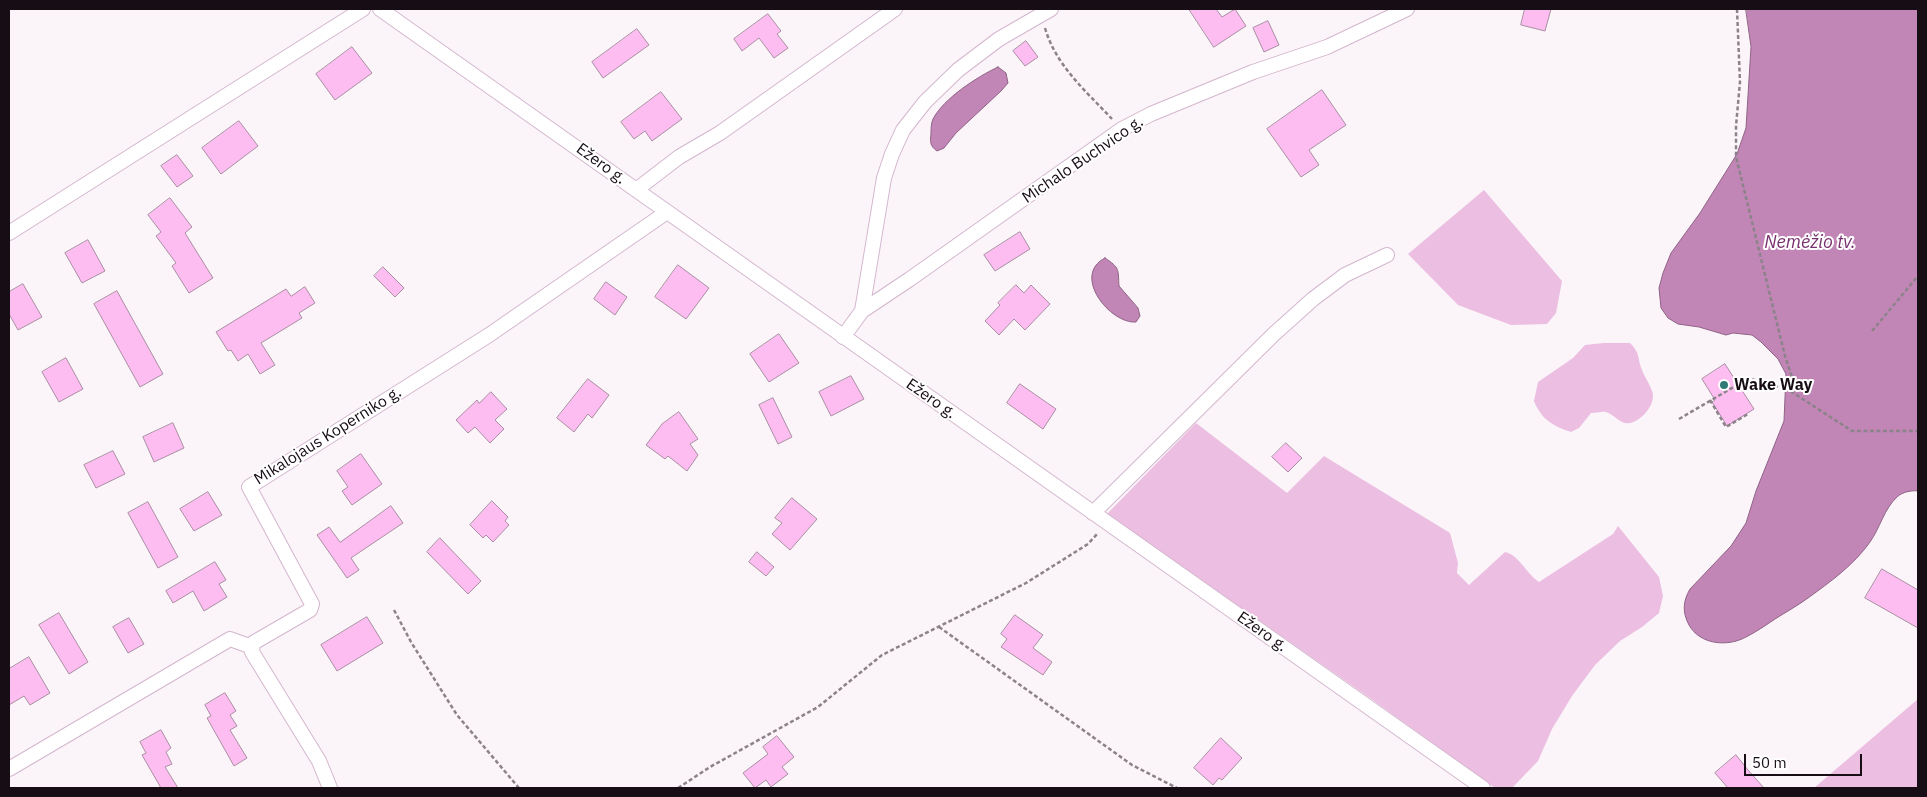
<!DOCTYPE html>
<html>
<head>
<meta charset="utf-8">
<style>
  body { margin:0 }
  #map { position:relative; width:1927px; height:797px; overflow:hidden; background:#fbf5f9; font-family:"IBM Plex Sans",sans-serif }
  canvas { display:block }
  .frame { position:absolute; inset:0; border:10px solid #170d15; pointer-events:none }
  .scale { position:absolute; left:1744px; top:754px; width:118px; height:22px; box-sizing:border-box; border:2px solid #170d15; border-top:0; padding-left:6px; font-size:15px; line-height:18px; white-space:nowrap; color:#170d15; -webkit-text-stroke:4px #fff; paint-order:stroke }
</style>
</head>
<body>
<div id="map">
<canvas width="1927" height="797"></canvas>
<div class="frame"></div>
<div class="scale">50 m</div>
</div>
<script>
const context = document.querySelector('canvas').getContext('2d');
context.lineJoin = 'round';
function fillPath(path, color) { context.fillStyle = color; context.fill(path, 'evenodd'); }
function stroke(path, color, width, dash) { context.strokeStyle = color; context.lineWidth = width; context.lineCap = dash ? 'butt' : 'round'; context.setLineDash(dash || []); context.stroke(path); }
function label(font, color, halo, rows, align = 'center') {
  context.font = font + ' "IBM Plex Sans",sans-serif'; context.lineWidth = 4; context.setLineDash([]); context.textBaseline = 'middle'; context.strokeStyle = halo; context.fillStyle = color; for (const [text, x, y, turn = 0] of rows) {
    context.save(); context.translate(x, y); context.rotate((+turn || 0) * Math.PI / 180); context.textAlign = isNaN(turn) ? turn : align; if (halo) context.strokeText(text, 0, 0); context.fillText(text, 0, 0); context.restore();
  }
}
const green = new Path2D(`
  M1484,190l78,91 -6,32 -9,11 -36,1 -53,-20 -50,-51z
  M1604,343h26c11,11 7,15 12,27 3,8 8,14 10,21 5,12 -10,30 -22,32 -9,2 -15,-8 -24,-11 -4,-1 -10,1 -15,1l-12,15 -8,4c-18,-6 -30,-13 -37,-31l4,-19 35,-24 12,-13z
  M1196,423l91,70 37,-37 126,77 8,30 -1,10 12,12 36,-33c14,3 20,20 34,30l74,-48 5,-8 41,51 4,19 -4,17 -17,14 -22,14 -25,24 -23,31 -20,33 -14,32 -26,27h-17l-125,-90 -263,-184z
  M1918,699v89h-104z`);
const water = new Path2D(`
  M1746,9h172v482c-6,-1 -16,1 -21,6 -13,12 -17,31 -27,45 -16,23 -40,40 -62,56 -11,8 -22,14 -33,21 -9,6 -19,13 -29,18 -18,10 -46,8 -57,-12 -7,-13 -6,-24 1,-36l41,-43 15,-23 10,-32 28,-70 2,-47 -8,-15 -17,-17 -9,-7 -19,-2 -7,2 -27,-8 -21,-3 -10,-6 -7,-10 -2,-20 4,-15 8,-20 29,-40 37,-59 9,-26 5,-81z
  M998,67l8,6 2,10 -7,8 -45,42 -12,15 -7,3c-7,-5 -7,-9 -6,-17 0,-5 0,-11 2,-15 11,-21 44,-42 65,-52z
  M1105,258c15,10 13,11 14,28l19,22 2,8 -4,6c-26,2 -65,-47 -31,-64z`);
const building = new Path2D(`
  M1189,9h27l6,8 13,-8 11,17 -32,21z
  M1525,9h26l-6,22 -24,-6z
  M768,14l13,17 -4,3 11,14 -14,10 -15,-20 -17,13 -8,-12z
  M1268,21l11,24 -15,7 -11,-24z
  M637,29l12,16 -46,33 -11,-16z
  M1026,41l12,16 -13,9 -12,-15z
  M352,47l20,26 -37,27 -19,-26z
  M1322,90l24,35 -37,25 10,15 -18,12 -34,-48z
  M661,92l21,27 -30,22 -7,-10 -11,8 -13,-17z
  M239,121l19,25 -37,28 -19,-26z
  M177,155l16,21 -16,11 -16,-21z
  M170,198l22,29 -7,6 28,45 -24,15 -17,-27 4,-3 -20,-27 5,-4 -13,-17z
  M1020,232l10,17 -35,22 -11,-16z
  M88,240l17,31 -23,12 -17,-30z
  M678,265l31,23 -23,31 -31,-22z
  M383,267l21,21 -9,9 -21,-21z
  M606,282l21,15 -12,18 -21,-16z
  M23,284l19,33 -24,13 -9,-16v-22z
  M1016,285l8,8 7,-8 19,19 -25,26 -11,-11 -15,16 -14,-14 15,-16 -2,-2z
  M305,287l10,16 -16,10 3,5 -41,25 14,22 -15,9 -12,-20 -10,7 -7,-11 -3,1 -12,-19 70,-43 5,7z
  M117,291l46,83 -23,13 -46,-83z
  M779,334l20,29 -30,19 -19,-28z
  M66,358l17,31 -24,13 -17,-30z
  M1725,364l29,45 -27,17 -15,-24 3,-2 -13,-21z
  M851,376l13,23 -33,17 -12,-24z
  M588,379l21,16 -17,23 -4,-4 -14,18 -17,-14z
  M1020,384l36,25 -13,20 -36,-26z
  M491,392l16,17 -12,11 9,9 -14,14 -15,-16 -7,6 -12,-13 21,-20 2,3z
  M773,398l19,39 -14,7 -19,-39z
  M679,412l19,27 -8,5 8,11 -11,16 -19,-15 -3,3 -19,-14 16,-21z
  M173,423l11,25 -30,14 -11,-25z
  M1286,443l16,15 -14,14 -16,-15z
  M113,451l12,23 -29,14 -12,-23z
  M361,454l21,30 -30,21 -10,-14 6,-4 -11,-16z
  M208,492l14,23 -28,16 -14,-22z
  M792,498l25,21 -27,31 -18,-16 10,-11 -7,-5z
  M492,501l16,16 -3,4 4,4 -16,17 -7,-7 -3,3 -13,-13z
  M148,502l30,55 -20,11 -30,-55z
  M391,506l12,17 -52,35 8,12 -12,8 -30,-43 12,-8 11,15z
  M440,538l41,43 -13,13 -41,-42z
  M757,552l17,15 -8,9 -17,-14z
  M215,562l11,18 -7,4 8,13 -23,14 -11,-20 -20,12 -7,-12z
  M1882,569l36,21v38l-53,-30z
  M59,613l29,49 -19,12 -30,-49z
  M1015,615l28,20 -10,13 19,14 -9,13 -42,-28 6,-8 -6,-5z
  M367,617l16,26 -46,28 -16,-26z
  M129,618l15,26 -16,9 -15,-26z
  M29,657l21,36 -20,12 -6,-9 -15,9v-36z
  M225,693l11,18 -6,4 7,11 -7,4 17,28 -13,8 -27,-48 4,-2 -6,-11z
  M161,730l10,18 -5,4 6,12 -7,3 13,21h-17l-19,-33 4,-2 -6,-11z
  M777,736l17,21 -12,10 6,7 -17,13 -5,-7 -11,8 -12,-15 25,-19 -5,-7z
  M1221,738l21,20 -20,22 -3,-2 -6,7 -19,-17z
  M1736,755l12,15 16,18h-36l-13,-15z`);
const path = new Path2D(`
  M1737,9l3,73 -4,44v31l49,199 8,24 -12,5 71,46h66
  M1045,28c11,38 41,63 67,91
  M1872,331l46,-55
  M1710,400l16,27 22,-13
  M1679,419l70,-41 5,2 13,10 14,-5
  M394,610l17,32 46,73 62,73
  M939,627l193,138 45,23
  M678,788l32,-21 108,-60 64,-52 144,-72 62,-39 10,-11`);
const minor = new Path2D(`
  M380,9l1103,779
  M636,190l43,-33 41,-24 175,-124
  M9,233l354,-224
  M862,311l22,-133 8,-24 11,-24 22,-28 33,-32 41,-31 52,-30
  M843,337l19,-26 48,-32 212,-150 29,-15 102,-42 74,-25 80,-38
  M1093,513l181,-179 39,-35 32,-24 42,-20
  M9,769l221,-130 22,8
  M330,788l-11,-27 -67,-109 1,-9 57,-33 2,-6 -63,-117 240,-152 178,-123`);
const markers = [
  [1724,385,5,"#307974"]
];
const streetNames = [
  ["Michalo Buchvico g.",1083,160,-34],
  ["Ežero g.",601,164,36],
  ["Ežero g.",931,399,35],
  ["Mikalojaus Koperniko g.",328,436,-32],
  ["Ežero g.",1262,632,35]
];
const poiNames = [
  ["Wake Way",1734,385]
];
const waterNames = [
  ["Nemėžio tv.",1810,243]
];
fillPath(green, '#ebbee2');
fillPath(water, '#c286b6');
stroke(water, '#8f6286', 1);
fillPath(building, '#fdbdf0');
stroke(building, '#a98da3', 1);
stroke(minor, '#d4b6ce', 16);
stroke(path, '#8b8389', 2.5, [4, 2.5]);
stroke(minor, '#fff', 14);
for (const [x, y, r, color] of markers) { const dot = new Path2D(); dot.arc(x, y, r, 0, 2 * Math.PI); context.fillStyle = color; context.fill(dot); stroke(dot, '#fff', 2); }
label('16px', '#170d15', '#fff', streetNames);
label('bold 16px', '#170d15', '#fff', poiNames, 'left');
label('italic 18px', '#78306e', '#fff', waterNames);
</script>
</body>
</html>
